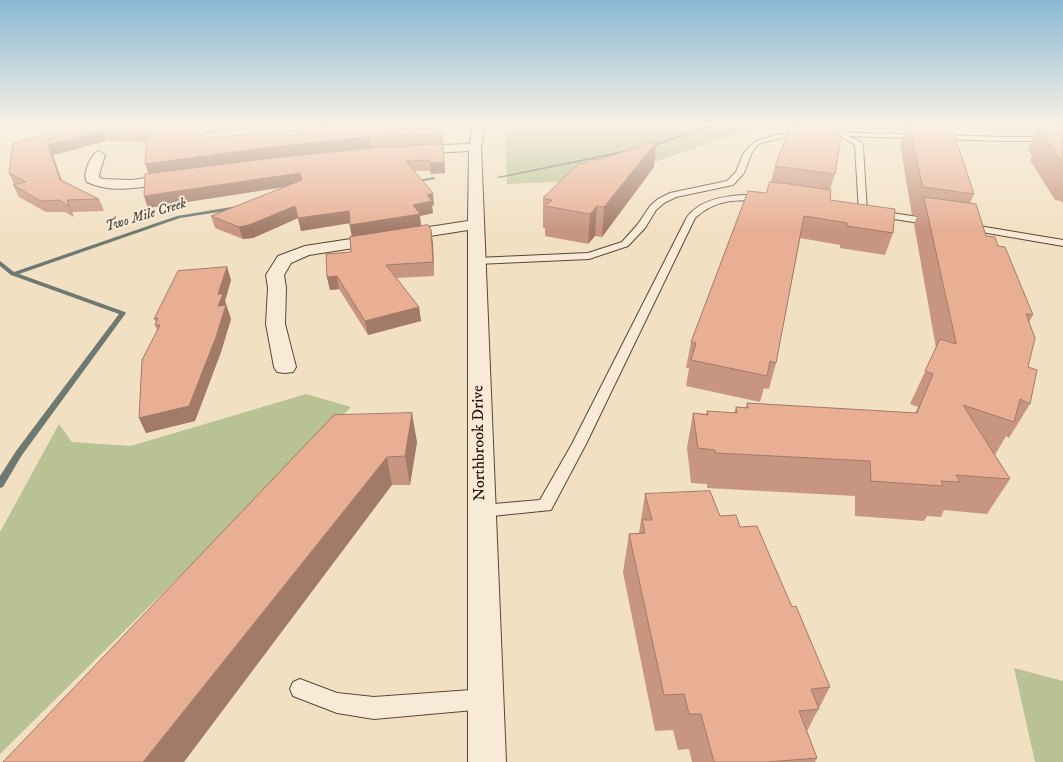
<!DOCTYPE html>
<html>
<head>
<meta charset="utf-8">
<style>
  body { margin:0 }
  canvas { display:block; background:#f2e0c3 }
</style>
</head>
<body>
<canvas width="1063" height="762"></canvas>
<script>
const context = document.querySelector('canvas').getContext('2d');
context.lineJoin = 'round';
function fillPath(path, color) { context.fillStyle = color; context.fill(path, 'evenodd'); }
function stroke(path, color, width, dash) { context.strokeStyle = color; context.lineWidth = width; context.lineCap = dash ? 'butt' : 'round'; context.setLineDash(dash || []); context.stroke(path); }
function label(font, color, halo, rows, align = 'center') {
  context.font = font + ' "IM FELL DW Pica",serif'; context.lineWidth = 4; context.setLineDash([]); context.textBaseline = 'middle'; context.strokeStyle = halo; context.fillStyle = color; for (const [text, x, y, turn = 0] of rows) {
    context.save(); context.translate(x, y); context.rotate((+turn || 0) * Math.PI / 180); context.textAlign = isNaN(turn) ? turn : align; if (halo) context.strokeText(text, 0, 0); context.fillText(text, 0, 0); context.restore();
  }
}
const green = new Path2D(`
  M166,124h221l-140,6 -47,6 12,-8 -53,1z
  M505,124h427l3,7 -178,-4 -155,53 -95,4z
  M994,124h69v6l-64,1z
  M306,394l45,13 -351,347v-222l59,-108 13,18 59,4z
  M1014,668l49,13v81h-28z`);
const stream = new Path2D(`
  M0,124h3l-3,2z
  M712,124h7l-70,24 -4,-1z
  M632,149h2v2l-135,27 -2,-1z
  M433,177l2,1v1l-23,4 -2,-1z
  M237,206l3,2 -1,1 -59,9 -161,56 106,38 1,1 -104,142 -19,32 -3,1v-12l16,-25 103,-137 -108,-39 -11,-9v-5l14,11 163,-56z`);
const lane = new Path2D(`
  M825,132l179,5h59v4h-59l-156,-5 13,6 2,5 4,65 -4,3 -4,-3 -4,-67 -15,-9 -17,-1 -1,-1z
  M804,133l3,2 -1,1 -26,2 -22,6 -7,10 -7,19 -11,12 -57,12 -12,6 -8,7 -11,18 -17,18 -39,13 -112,5 -5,-3 5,-3 111,-5 34,-11 16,-18 12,-18 8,-7 12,-6 57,-12 9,-9 7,-18 11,-12 25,-8z
  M744,195h20l4,3 -4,3c-26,-2 -49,-2 -69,17l-109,226 -35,66 -69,7 -6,-2 -2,-4 2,-4 6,-2 58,-5 32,-56 115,-227c13,-17 36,-21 57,-22z
  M878,211l54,8 5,3 -5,3 -57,-9 -1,-2z
  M967,224l96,16v6l-99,-17 -2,-2z
  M300,679l37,14 37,4 111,-8 7,3 3,7 -3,7 -7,3 -111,10 -37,-6 -44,-17 -3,-7 3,-7z`);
const street = new Path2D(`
  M473,124h12l-4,23 25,615h-38v-532l-159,25 -18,8 -7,12 2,13 -1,36 11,43 -3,5 -8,1 -8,-1 -3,-5 -8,-43 2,-36 -2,-13 12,-19 27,-10 163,-25 1,-70 -55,3 -6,-4 6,-4 56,-2z
  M99,151l6,4 -6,20v2l4,2 29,1 42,-6 5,1 2,3 -2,3 -5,1c-28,4 -60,13 -87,0 -5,-7 4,-29 12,-31z`);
const wall = new Path2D(`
  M70,124l134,14 101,-9 138,-5 2,49 -14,1 -1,-3h-15l19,34 -2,1 1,7 -13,3 1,10 12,17 1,33 -38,2 23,29 2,14 -53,14 -29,-46 -9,1 -3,-13 24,-25 1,-15 -3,-14 -48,8 -3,-13 -45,20 -10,1 -28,-11 -4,-12 74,-29 -137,21 -4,-12 5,-22 -3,-32 -40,-1 -53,14 9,25 37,19 5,12 -32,1 2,5 -9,-5h-19l-27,-15 -6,-12h3l-2,-1 -5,-11 38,-33z
  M907,124h36l31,70 -4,9 16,33 12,10 35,69 -4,7 -1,45 2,37 -21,34 -3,-2 -11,19 15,24 -23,35 -43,-4 -3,7 -14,-1 -3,5 -69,-5v-20l-148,-8v-4l-16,-1 -4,-35 6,-35 13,1 1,-3 27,2 2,-6h10l1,-4 168,10 3,-6 -8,-3 26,-56 -22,-124 3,-8 -5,-1 -12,-71z
  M1039,124l24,2v77l-2,-2 -6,-1 -25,-40 2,-4 -4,-7z
  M835,131v43l-5,16v10l63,33 -8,22 -45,-7v-3l-40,-7 -24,125 -7,26 -5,-1 -4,14 -74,-16 3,-18h-3l5,-26 75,-149 5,-11 4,-16z
  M585,164l69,3 -52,70 -7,-1 -7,8 -43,-8v-8h-2v-30z
  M227,267l4,13 -6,21 6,18 -10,33 -26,69 -49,12 -7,-15 18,-88 -2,-5 1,-3 -2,-3z
  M334,415l83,27 -7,43h-18z
  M645,494l75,22 20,11 52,80 38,80 -23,44 10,27 -2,4h-123l-3,-13 -11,1 -5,-20 -18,1 -32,-159 6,-38 10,-1z`);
const shadedWall = new Path2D(`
  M102,131l4,10 -53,14 12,36 -5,-11 -15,-45 4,9z
  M369,137l2,11 -222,27 -4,-11 127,-17z
  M657,141l-3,26 -52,70 2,-30z
  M443,144l2,29 -14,1 -1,-11z
  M300,173l3,11 -155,24 -4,-12z
  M433,193l1,12 -2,1 1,7 -13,3 1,11 -69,10 -2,-12 63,-20 14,-10z
  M67,200l5,12 2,5 -5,-11z
  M295,206l3,12 -45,20 -10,1 -4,-12z
  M597,206l-2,30 -7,8 2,-30z
  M349,211l2,12 -50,8 -3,-13z
  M431,230l2,13 1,33 -1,-14z
  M227,267l4,13 -6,21 6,18 -10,33 -26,69 -49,12 -7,-15 79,-112v-12z
  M337,276l2,13 -9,1 -3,-13z
  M419,307l2,14 -53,14 -3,-14z
  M412,413l5,29 -7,43 -5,-29z
  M387,457l5,28 -208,277h-41z`);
const building = new Path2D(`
  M70,124h118l16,14 101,-9v-2l36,-3h102v10l-74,3 -97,10 -127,17 2,-31 -45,-2 -54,14 12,35 39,19 -32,1 2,6 -10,-6 -18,1 -28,-16 13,-3 -17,-9 4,-30 32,-8 2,5z
  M796,124h15l24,3v4l7,1 -7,42 -60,-8 15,-40 6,1z
  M909,124h34l1,3 8,1 22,66 -51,-7z
  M1039,124l24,2v37l-21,-29 5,1z
  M657,141l-53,66 -7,-1 -7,8 -45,-8 7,-6 -9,-2 36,-35 6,1 6,-5 6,1z
  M443,144l1,18 -14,1 -1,-3 -23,1 27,32 -6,2 5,6 -19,4 7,9 -70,11 -1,-14 -51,7 -3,-12 -46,19 -10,2 -28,-11 91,-36 -2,-7 -156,23 1,-22 128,-16 97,-10z
  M770,182l20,2 41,6 -1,10 65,9 -2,24 -46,-7v-3l-43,-7 -28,147 -6,-2 -3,15 -76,-16 5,-17 -5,-1 57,-151 18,2z
  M924,197l52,7 10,32 9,1 3,9 7,1 28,68 -7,-1 9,24 -7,29 9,3 -7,34 -10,-5 -6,23 -51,-17 47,74 -54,-4 4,7 -19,-1 2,5 -72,-5 -1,-20 -155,-8v-3l-17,-2 -5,-35 15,2 -1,-4 30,2 -1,-6 12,1 -1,-5 170,10 16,-39 -8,-3 15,-32 16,5z
  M428,225l3,5 2,32 -47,3 33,42 -54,14 -28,-45 -10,1 -1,-23 25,-2 -1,-15z
  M227,267l-9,27h5l-5,12 8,-1 -10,32 -27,69 -50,12 3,-58 18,-35h-5l3,-7 -4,1 24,-48z
  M412,413l-7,43 -18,1 -244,305h-140l331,-347z
  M710,491l10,25 16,-1 4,12 17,-1 35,81 4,-1 34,81 -19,2 8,20 -20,2 18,47 -49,4h-54l-13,-48h-12l-5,-20 -20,1 -35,-161 16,-1 -3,-13h10l-7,-26z`);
const farWaternames = [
  ["Two Mile Creek",146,216,-17]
];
const streetNames = [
  ["Northbrook Drive",480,443,-91]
];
fillPath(green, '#b9c295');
fillPath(stream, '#6e7971');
stroke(lane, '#5b4636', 2);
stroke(street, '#5b4636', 2);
fillPath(lane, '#f7ebd8');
fillPath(street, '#f7ebd8');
fillPath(wall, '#c89680');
fillPath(shadedWall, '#a27a68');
fillPath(building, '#e8af95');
stroke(building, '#a27a68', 1);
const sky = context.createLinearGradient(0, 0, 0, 231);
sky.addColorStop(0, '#89b8d5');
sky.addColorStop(0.54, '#f9f1e4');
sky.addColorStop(1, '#f9f1e400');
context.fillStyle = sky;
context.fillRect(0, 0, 1063, 231);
label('italic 14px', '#514e45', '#f7ebd8', farWaternames);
label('16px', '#291307', '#f7ebd8', streetNames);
</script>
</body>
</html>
